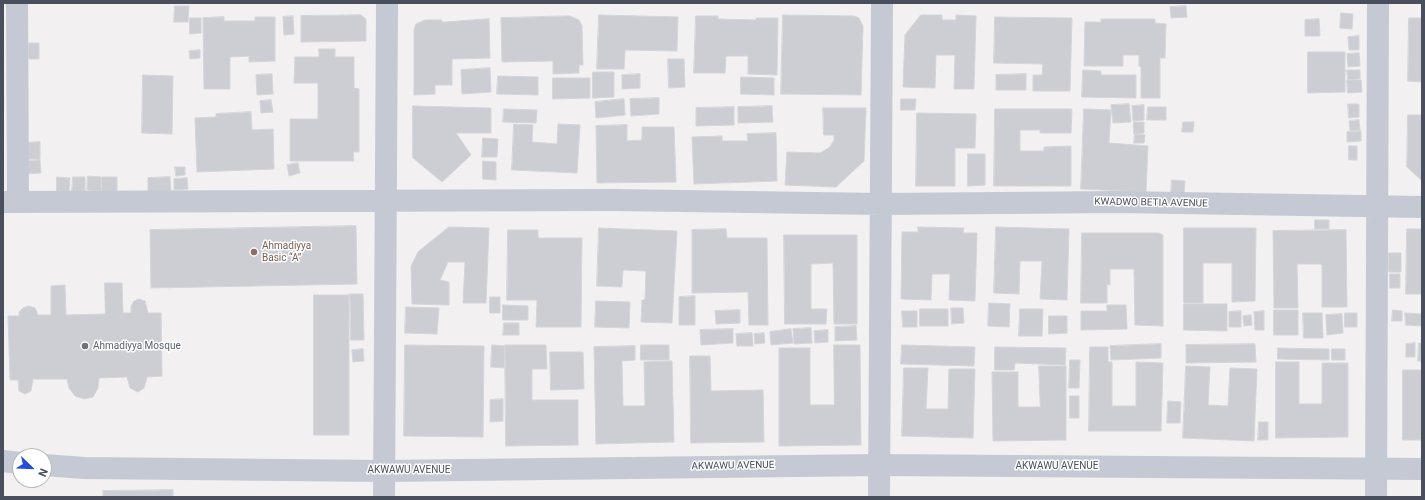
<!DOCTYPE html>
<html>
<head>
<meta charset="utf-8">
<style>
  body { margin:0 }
  #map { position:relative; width:1425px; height:500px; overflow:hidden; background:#f2f0f0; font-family:Roboto,sans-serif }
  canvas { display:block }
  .frame { position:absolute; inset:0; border:4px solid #494f5c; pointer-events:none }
  .north { position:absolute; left:12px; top:448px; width:40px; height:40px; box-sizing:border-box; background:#fff; border:1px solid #b6b9be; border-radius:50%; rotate:113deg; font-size:11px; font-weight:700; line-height:16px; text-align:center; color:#494f5c }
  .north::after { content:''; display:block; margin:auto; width:14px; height:18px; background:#254dd7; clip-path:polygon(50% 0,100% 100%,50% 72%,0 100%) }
</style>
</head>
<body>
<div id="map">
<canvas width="1425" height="500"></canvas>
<div class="frame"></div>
<div class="north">N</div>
</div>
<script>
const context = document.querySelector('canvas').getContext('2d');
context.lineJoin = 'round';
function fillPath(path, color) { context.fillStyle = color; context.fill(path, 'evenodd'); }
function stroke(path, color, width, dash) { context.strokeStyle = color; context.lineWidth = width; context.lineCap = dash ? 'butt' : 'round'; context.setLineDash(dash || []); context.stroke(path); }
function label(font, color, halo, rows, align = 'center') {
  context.font = font + ' Roboto,sans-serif'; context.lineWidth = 3; context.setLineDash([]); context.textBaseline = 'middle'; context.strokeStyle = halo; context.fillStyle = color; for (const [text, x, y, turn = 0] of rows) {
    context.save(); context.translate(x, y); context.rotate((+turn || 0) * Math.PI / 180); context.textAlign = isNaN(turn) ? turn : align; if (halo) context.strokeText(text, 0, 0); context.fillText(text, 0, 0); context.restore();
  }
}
const building = new Path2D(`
  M175,6h14l-1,16h-14z
  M1186,6l1,11 -16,1 -1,-11z
  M1341,13l12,1 -1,15 -12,-1z
  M361,15l5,4v22l-65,1v-26z
  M599,15l79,2 -1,34 -52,-1 -1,19h-27z
  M783,15l71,1 5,2 4,8 -2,69 -80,-1z
  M921,15h21v5h14v-5l20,1 -2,73h-20l1,-34h-19l-1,33 -32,-1 2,-52z
  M293,16l1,18 -10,1 -1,-18z
  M570,16l9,4 3,6 1,39h-4v8l-26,1v-13l-51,1 -1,-44z
  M696,16h22v3l38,1v-2h22l-1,57 -29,-1v-18h-22l-1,17h-31z
  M224,17v4h31v-4h20v44l-26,1v-6l-19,1v32h-26l-1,-71z
  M995,17l77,1 -2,73h-37v-16h9l1,-11 -49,-1z
  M190,18h11v15l-11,1z
  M1409,18h13v64l-14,-1z
  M489,19l1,39 -38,1v26h-17v9l-21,1v-65l2,-6 9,-4h17v2z
  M1101,19h54v4l11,1 -1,34h-5v40h-19v-31l-2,-1v-11h-16v11h-39l1,-44h16z
  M1319,19l1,17h-15v-16z
  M1359,36v14h-10l-1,-13z
  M29,43h10v16h-10z
  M319,49h16v8h19v31l5,1v63h-6l1,9h-64v-42h28v-36h-24l1,-26h24z
  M200,50v8l-10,1 -1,-8z
  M1308,52h37v40l-37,1z
  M1359,53l1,13 -12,1 -1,-13z
  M668,59h16l1,28 -16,1z
  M490,68l1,24 -29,2 -1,-24z
  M1083,70l18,1v4h35v23l-54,-1z
  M1347,70h13v9l-12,1z
  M593,72h21v25l-21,1z
  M272,74l1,20 -16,1 -1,-20z
  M640,74v14l-18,1v-14z
  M1026,74v16h-30v-15z
  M143,75l30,1 -1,58 -30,-1z
  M498,76l40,1v18l-41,-1z
  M741,77l33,1v17l-33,-1z
  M553,78h37v20l-37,1z
  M1347,80h14l1,12 -14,1z
  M659,98v16l-28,2 -1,-17z
  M624,99l1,16 -29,3 -1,-16z
  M901,99h15l-1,11h-14z
  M271,100l2,12 -12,1 -1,-12z
  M1129,104l2,18 -18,1 -2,-18z
  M1348,104h11v13l-10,1z
  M1144,105v15l-11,1 -1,-15z
  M413,106l78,2v25h-35l15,22 -29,27 -29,-24z
  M772,106l1,16 -35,1v-16z
  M734,107v18l-38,1v-18z
  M1148,107h18v13h-19z
  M823,108h43l-2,53 -28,26 -51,-2 2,-33 33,1 10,-6 4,-7v-5h-10z
  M504,109l33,1 -1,13 -33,-1z
  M995,109h77l-1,24h-31v-3h-20v21h24v-4l27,-1v40h-77z
  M1084,109l27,1 -2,33 39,3 -2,46 -65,-3z
  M251,112l1,18 21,-1 1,40 -77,3 -2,-54 21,-1v-3z
  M917,113l59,1 -1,34h-20v38h-39z
  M1408,115h14v66l-15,-14z
  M1359,120l1,10 -10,1 -1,-10z
  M1134,122h10v11l-10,1z
  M1183,122h11l-1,10h-11z
  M514,124l19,1 -1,17 25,2 1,-20 22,1 -3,48 -65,-3z
  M627,125v16l15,-1v-13h32l2,55 -79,1 -1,-57z
  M1361,131v10l-14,1v-10z
  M776,133l1,48 -83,3 -2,-47 30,-1v5h26l-1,-7z
  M1135,134l10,1 -1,8h-10z
  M483,138l15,1 -1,18h-15z
  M40,142v17h-15l-1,-16z
  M1349,146h8v14h-8z
  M968,154h17v31l-17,1z
  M40,160l1,13 -15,1 -1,-13z
  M483,161l13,1v18l-13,-1z
  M298,163l2,10 -11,3 -2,-11z
  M175,167h10v8l-9,1z
  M88,176l13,1v14l-14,-1z
  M57,177l13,1 -1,14 -12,-1z
  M73,177h12v15h-13z
  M102,177h15v15l-15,-1z
  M170,177l1,15 -23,2v-16z
  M187,178l1,11 -14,1v-11z
  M1172,180l13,1 -1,12 -13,-1z
  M1315,220h14v9h-14z
  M356,226l1,58 -206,4 -1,-58z
  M449,227l40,1 -3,75h-23l2,-41h-17l-8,18 9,2v23l-37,-1 -1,-38 7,-14z
  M918,227l46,1 -1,5h14l-2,68 -26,-1 1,-26h-18l-1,26 -30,-1 1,-67h16z
  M996,227l73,2 -2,71 -27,-1 2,-38h-22l-1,33 -25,-1z
  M599,228l78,3 -5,92 -31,-1 1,-22h3l1,-29 -23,-1 -1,17 -25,-1z
  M1184,228h72l-1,73 -23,1v-39h-29v40h-19z
  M726,229l1,9h40l1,87h-19l-1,-33 -56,1v-63z
  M1407,229h15v65h-16z
  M508,230h30v8h44l-1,89h-45l1,-27h-30z
  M1346,230l1,77h-25v-43h-25l1,44h-24l-1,-77z
  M1082,233h77l4,2v91l-28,-1 -1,-56h-24v16l-3,-1v19h-26z
  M784,235h73v89h-23l-1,-61 -22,1v45h16l-1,15h-41z
  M1389,253h12v19h-12z
  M1390,274h10v14h-10z
  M105,283h17l1,30h8v-7l3,-5 5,-2 6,2 3,12h13l1,63 -15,1 -3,11 -6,4 -8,-4 -3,-11 -28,1 -1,10 -5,9 -9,2 -9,-3 -6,-8 -2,-9h-34l-2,12 -6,3 -6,-3 -1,-11h-8l-2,-64h11v-4l4,-4 5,-2 7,2 3,7h13v-29l14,-1 1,30 39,-1z
  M350,294h13l1,46h-13z
  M314,295h35v140h-35z
  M695,296v29h-16v-28z
  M490,297h10v16h-10z
  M596,301l34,1 -1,26 -34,-1z
  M989,303l21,1 -1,23 -21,-1z
  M1184,304h43v27l-43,-1z
  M503,305l25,1v14h-25z
  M1107,305h19l1,24 -46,1v-19h26z
  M406,307l33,1 -2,26 -32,-1z
  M951,308h12l1,15 -12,1z
  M920,309h28v17h-28z
  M1020,309h23l-1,27h-23z
  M740,310v13l-24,1 -1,-13z
  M1274,310h24v25h-24z
  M1393,310l9,1v10h-10z
  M902,311h15v16h-14z
  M1241,311v16h-12v-15z
  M1264,311v19h-9l-1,-18z
  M1303,313h19l1,25h-19z
  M1345,313h12v14h-12z
  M1405,313l17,1v12l-16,-1z
  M1342,314l1,19 -16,2 -1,-20z
  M1251,315l1,10 -8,1 -1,-10z
  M1049,316h18v17l-18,1z
  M504,323h15v12h-16z
  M856,326l1,14 -22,1v-14z
  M811,328l1,15 -18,1 -1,-15z
  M733,329v14l-32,2 -1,-15z
  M791,329l2,14 -22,2 -1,-13z
  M828,330v12l-13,1 -1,-12z
  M752,333l1,13h-16l-1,-12z
  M764,333l1,10 -10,1 -1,-10z
  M1415,343v14h-9v-13z
  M1419,343h3v18h-4z
  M1161,344v14l-50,2 -1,-14z
  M1255,344l1,18 -70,1v-18z
  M405,345l79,1 -1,91 -79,-1z
  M492,345l13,1 -1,22 -13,-1z
  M505,345h41l1,24h-15v31h46v45l-72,1z
  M641,345h28v15h-28z
  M834,345h26l1,100 -82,1v-98h31v57h24z
  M902,345l73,2 -1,19 -73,-2z
  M635,346v14l-13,1 1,45h22l-1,-44 28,-1 2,81 -78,2 -2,-97z
  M995,347l71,1 -1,17 -50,-2 -1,7h-19z
  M1090,347h18v15h4v44h24v-44l27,1 -2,68h-72z
  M1278,348l51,1v11l-51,-1z
  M363,349l1,12 -11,1 -1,-12z
  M1332,349h13v11h-13z
  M550,352h33l1,37 -33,1z
  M690,356h20l1,35 52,-1 1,52 -73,1z
  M1070,360h10l-1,28h-10z
  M1276,362h23v42h23v-41h26v74l-72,1z
  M1039,366h27v74l-73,1 -1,-69h26v35h22z
  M1186,366l24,1 -2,38 20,1 2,-38 27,1 -3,72 -71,-3z
  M904,368h24l-2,41h22l1,-40h26l-2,69 -71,-2z
  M1403,370h19v70h-19z
  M1070,396h9v22h-9z
  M503,399v22l-13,1v-22z
  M1168,401l13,1 -1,21h-13z
  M1259,422h9v18h-10z
  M173,490v7h-70v-6z`);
const minor = new Path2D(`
  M17,3l1,199
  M3,202l612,-2 266,4 237,-2 304,5
  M384,497l3,-494
  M879,497l3,-494
  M1376,497l2,-494`);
const tertiary = new Path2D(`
  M3,461l17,2
  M44,465l40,3 299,3 497,-6 542,4`);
const markers = [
  [254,252,4,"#8d6e63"],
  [85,346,4,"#6b7280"]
];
const streetNames = [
  ["KWADWO BETIA AVENUE",1151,203,1],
  ["AKWAWU AVENUE",733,466,-1],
  ["AKWAWU AVENUE",1057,466],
  ["AKWAWU AVENUE",409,470]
];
const educationNames = [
  ["Ahmadiyya",262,246],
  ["Basic “A”",262,258]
];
const worshipNames = [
  ["Ahmadiyya Mosque",93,346]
];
fillPath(building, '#cdced4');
stroke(building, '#d4d5db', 1);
stroke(minor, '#c4c9d4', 22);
stroke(tertiary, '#c4c9d4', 22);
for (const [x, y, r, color] of markers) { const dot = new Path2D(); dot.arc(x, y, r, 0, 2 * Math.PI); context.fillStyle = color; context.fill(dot); stroke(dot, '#fff', 1.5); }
label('10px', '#494f5c', '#fff', streetNames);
label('10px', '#785e54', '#fff', educationNames, 'left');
label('10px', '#5b616d', '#fff', worshipNames, 'left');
</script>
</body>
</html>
